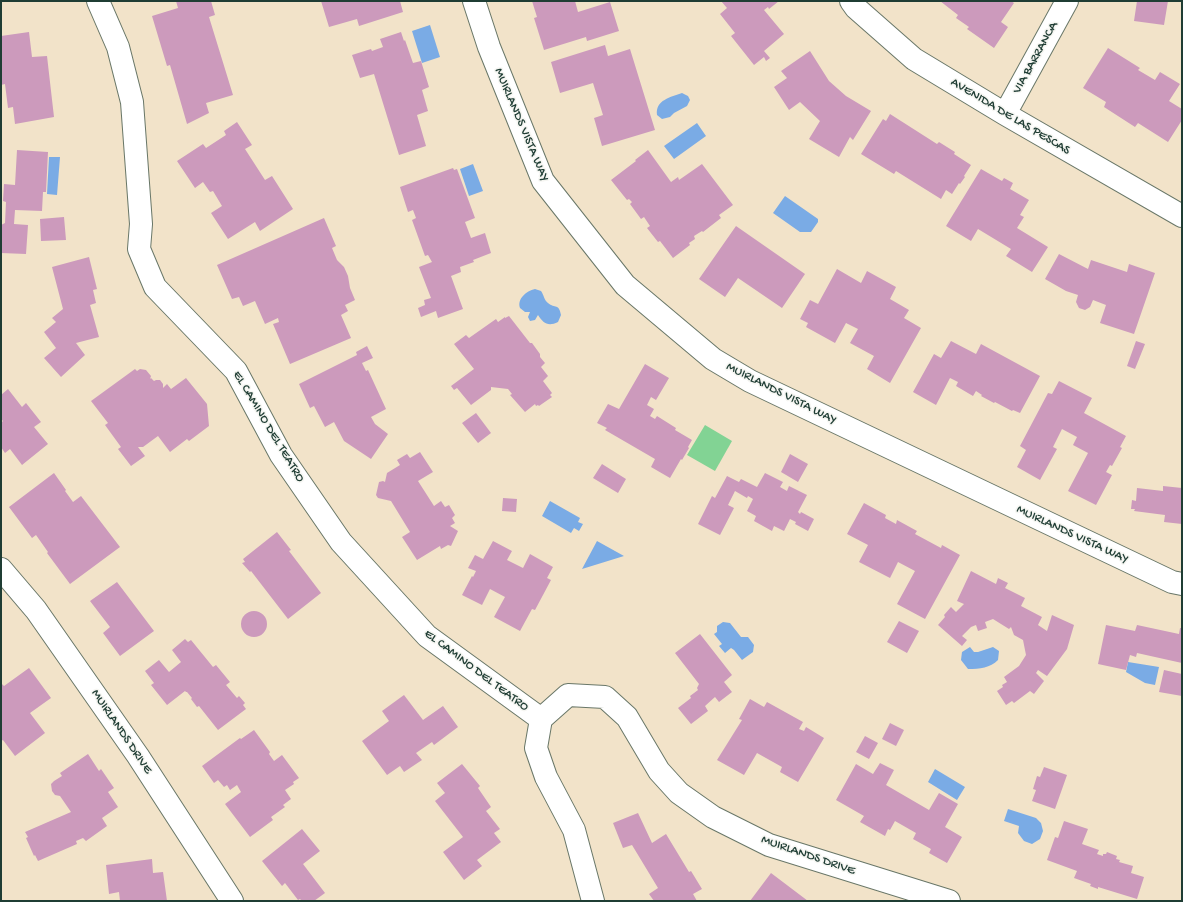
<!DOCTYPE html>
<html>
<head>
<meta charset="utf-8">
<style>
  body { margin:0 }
  #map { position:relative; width:1183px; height:902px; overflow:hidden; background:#f2e3c9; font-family:"Gochi Hand",sans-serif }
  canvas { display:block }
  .frame { position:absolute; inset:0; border:2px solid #1f3d34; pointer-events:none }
</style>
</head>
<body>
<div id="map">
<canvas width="1183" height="902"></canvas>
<div class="frame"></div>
</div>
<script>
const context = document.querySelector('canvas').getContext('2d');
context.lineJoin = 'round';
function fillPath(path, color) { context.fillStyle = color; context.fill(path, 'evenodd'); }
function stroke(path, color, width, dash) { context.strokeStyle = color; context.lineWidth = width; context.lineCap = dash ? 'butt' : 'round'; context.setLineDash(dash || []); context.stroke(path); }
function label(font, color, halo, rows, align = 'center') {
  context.font = font + ' "Gochi Hand",sans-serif'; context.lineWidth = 3; context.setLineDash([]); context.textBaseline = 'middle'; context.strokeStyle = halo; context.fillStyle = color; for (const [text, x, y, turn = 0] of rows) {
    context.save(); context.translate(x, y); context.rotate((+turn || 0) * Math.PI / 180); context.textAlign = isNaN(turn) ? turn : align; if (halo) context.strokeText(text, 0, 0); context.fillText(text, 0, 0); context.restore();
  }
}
const green = new Path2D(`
  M705,425l27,16 -17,30 -28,-16z`);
const water = new Path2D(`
  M430,25l10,32 -18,6 -10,-32z
  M682,93l6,3 2,4 -3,6 -13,7 -4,4 -8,2 -5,-4c-2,-15 14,-18 25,-22z
  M697,123l9,13 -32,23 -10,-13z
  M49,157h11l-3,38 -10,-1z
  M473,164l10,27 -14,5 -9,-27z
  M785,196l33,23v3l-7,10h-11l-27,-19z
  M535,289l6,2c3,4 3,9 7,12 7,6 11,0 13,12l-3,7c-10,5 -15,1 -20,-7l-3,5 -5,1 -2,-4 2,-5h-5l-5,-4c-3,-9 6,-17 15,-19z
  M550,501l30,17 -2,4 5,2 -4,7 -5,-3 -3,5 -29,-17z
  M597,541l27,15 -42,13z
  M723,622l7,1 11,14h7l6,8 -1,7 -11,8 -8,-10 -3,-2 -6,5 -6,-7 3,-2 -8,-10 3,-2v-6z
  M970,647l4,5h4l15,-5 6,4 -1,9c-8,8 -18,9 -30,9l-7,-9 1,-8z
  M1128,662l31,5 -4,18 -10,-2 -19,-11z
  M935,769l30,18 -8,13 -29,-18z
  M1008,809l28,9 5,5 2,8 -3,8 -8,5 -8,-3 -6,-8 1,-7 -15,-5z`);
const building = new Path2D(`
  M176,1h35l4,14 -6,2 24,78 -27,8 3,10 -22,11 -17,-59 -3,1 -15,-50 26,-8z
  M321,1h79l3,11 -44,14 -2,-7 -28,8z
  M532,1h43l3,11 32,-10 9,29 -32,10 -1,-4 -42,13 -10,-32 3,-1z
  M721,1h58l-10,8 -1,-2 -4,3 20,24 -20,17 6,7 -4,3 -2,-4 -10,8 -23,-29 4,-3 -15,-19 7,-6z
  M940,1h71l3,2 -13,19 7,5 -14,21 -27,-19 2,-2 -13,-9 2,-3z
  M1137,1h31l-4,24 -30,-4z
  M29,32l3,25 15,-1 7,61 -39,7 -2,-17 -5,1 -3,-24 -4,1v-49z
  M401,32l3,9 1,-1 8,23 8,-2 8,26 -7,3 6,21 -11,4 9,31 -27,9 -25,-81 -14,4 -8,-23 19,-6 1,2 11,-4 -3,-8z
  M605,45l3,11 22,-7 25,81 -53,16 -8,-28 9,-3 -10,-32 -33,10 -9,-31z
  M1108,48l32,20 -2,2 17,10 5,-8 20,12 -11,17 13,8v11l-14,22 -30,-19 -3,4 -31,-20 2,-5 -23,-14z
  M810,51l19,30 17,15 25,15 -18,29 -3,-3 -11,20 -30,-18 11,-18 -20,-19 -11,8 -15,-23 13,-9 -6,-7z
  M890,114l47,30 2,-2 16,10 -1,2 17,11 -7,11 1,1 -5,7 -1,-1 -7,11 -6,-4 -5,9 -45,-28 -2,3 -33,-20 22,-35 3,2z
  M237,122l15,23 -7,4 20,31 7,-4 21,33 -33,22 -5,-9 -27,17 -17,-26 11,-7 -9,-15 -3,1 -7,-10 -8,6 -18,-27 26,-17 3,4 20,-13 -2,-4z
  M17,150l31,2 -2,40h-3l-1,19 -27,-1 -1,14 14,1 -2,29 -25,-1v-28l4,-2 1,-21 -3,-1 1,-17 11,1z
  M648,150l23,32 7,-5 1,3 23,-16 31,41 -14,10 2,3 -18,14 -1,-1 -8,5 1,3 -6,4 1,2 -17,13 -13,-17 -2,1 -11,-14 3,-2 -6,-9 -3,2 -11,-15 2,-2 -3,-3 -2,1 -16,-20 25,-19 -1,-1z
  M453,168l1,2 3,-1 18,49 -10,4 6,16 14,-5 6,20 -18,7 1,2 -14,5 1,5 -10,4 12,33 -25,9 -2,-7 -15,6 -3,-9 7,-3 -1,-5 7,-2 -12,-31 13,-5 -4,-7 -3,1 -13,-36 4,-2 -3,-8 -5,2 -8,-25z
  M981,169l21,12 2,-3 9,5 -3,6 19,11 -9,15 4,2 -7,11 31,19 -16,25 -26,-16 5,-7 -33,-20 -7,12 -25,-15z
  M64,217l2,23 -25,1 -1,-22z
  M324,218l12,28 -4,2 5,12 7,7 4,9 2,12 5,12 -10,5 3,6 -7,4 10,23 -61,26 -17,-40 6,-2 -1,-4 -13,6 -10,-23 -12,5 -4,-9 -7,2 -15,-34z
  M736,226l69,48 -23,34 -44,-30 -13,19 -26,-18z
  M1059,254l29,15 3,-9 36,12 2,-8 26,9 -21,61 -34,-11 6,-18 -13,-5 -3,7 -5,3 -6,-2 -3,-6 2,-7 -12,-4 -21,-12z
  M89,257l8,32 -4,1 3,13 -6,2 9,32 -23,6 9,12 -24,22 -17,-19 12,-10 -12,-16 12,-10 -4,-4 11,-9 -11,-42z
  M837,269l24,14 6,-12 29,16 -6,12 19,11 -5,8 17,10 -31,55 -23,-14 7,-13 -24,-13 8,-14 -12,-6 -11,20 -29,-16 2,-4 -8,-4 10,-19 8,4z
  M509,316l21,27h2l8,11v3l5,6 -4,4 7,9 -5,5 9,12 -2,2 2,2 -13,9 -1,-1 -2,1 -1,-2 -10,8 -15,-17 2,-1 -4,-5 -17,-2v3l-20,15 -14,-17 -3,2 -3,-4 23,-17 -20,-25 12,-9 3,3 27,-19 2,3 7,-5v1z
  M951,341l25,13 5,-10 59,32 -20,37 -7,-3 -1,1 -17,-9 -1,1 -13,-7 1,-1 -6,-4 -3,5 -17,-10 2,-4 -8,-4 -14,27 -23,-13 21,-38 7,4z
  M1136,341l9,3 -10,25 -8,-3z
  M367,346l6,12 -11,5 4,8 2,-1 18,39 -15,8 4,7 13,10 -17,25 -27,-18 -10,-19 -9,5 -11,-21 -4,2 -11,-24 58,-29 -1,-3z
  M645,364l24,14 -13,22 -5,-3 -4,8 7,4 -4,7 5,3 2,-3 19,12 -1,2 17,10 -4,7 1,1 -7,12 -1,-1 -11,19 -19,-11 4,-8 -50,-29 2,-2 -10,-5 11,-19 11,5z
  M135,369l2,2 3,-2 6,1 5,6 -1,3 1,-1 3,3 2,-1h4l3,4v4l4,-4 4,5 15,-11 21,26 2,22 -20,15 -2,-2 -17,13 -12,-16 -15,11h-5l7,9 -14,10 -13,-17 3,-2 -16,-22 3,-2 -17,-22z
  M1059,381l33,17 -8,15 42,23 -6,11 2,1 -10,18 -2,-1 -4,7 6,3 -16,30 -28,-14 20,-38 -15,-8 4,-8 -15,-8 -9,18 4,2 -17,31 -23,-13 9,-17 -6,-4 28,-53 4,1z
  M8,389l14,18 4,-4 15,19 -7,5 14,17 -26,21 -12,-16 -5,4 -4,-6v-24l2,-2 -2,-2v-24z
  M476,413l15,20 -13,10 -16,-20z
  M420,452l13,20 -15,9 16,25 7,-5 4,6 4,-2 6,10 -3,3 3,5 -5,3 8,5 -7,15 -3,-1 -7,4 -1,-3 -23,14 -15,-23 8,-5 -19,-31 -13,-3 -2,-3 3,-13 4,-1 2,1 2,-9 13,-8 -3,-5 10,-6 3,4z
  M790,454l18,10 -10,18 -17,-10z
  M602,464l24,15 -8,14 -25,-15z
  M54,473l12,17 -1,1 8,11 8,-6 39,51 -50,37 -23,-31 1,-1 -12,-17 -4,3 -23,-31z
  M765,473l18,9 -3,5 7,4 2,-5 18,9 -9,17 2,2 1,-2 13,7 -6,12 -13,-7 1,-2 -6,-3 -6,12 -10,-5 -2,5 -18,-10 2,-5 -9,-5 6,-12 -5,-3 -1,2 -12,-7 -7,14 6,3 -14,27 -22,-11 14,-28 3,2 12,-22 12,6 2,-3 16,8z
  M1163,486l19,2v36l-18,-2 1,-7 -31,-4 1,-2h-4l1,-9 4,1 1,-13 26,3z
  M503,498l14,1 -1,13 -14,-1z
  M864,503l22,12 -1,3 11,6 1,-4 20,11 -2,3 26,14 1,-3 18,10 -35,64 -28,-15 18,-33 -17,-9 -8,16 -31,-16 9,-17 -21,-11z
  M277,532l14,18 -2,1 32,42 -33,26 -37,-48 -1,1 -8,-9 3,-1 -2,-3z
  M493,541l19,10 -5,9 16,8 7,-14 23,13 -6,11 4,2 -16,30 -3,-1 -12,22 -26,-14 11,-20 -15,-8 -8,16 -20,-10 10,-19 1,1 3,-6 -8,-3 7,-13 8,4z
  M971,571l25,13 2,-6 10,5 -3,5 20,10 -4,8 21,11 -4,8 9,6 5,-16 22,10 -7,24 -20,27 -9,-6 -2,3 8,8 -10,13 -4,-3 -16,12 -2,-2 -6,4 -9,-14 6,-4 -1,-2 5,-3 -3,-5 15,-11 7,-11 -3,-15 -9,-5 -3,-8 -2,2 -16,-10 -8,3 2,6 -9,3 -2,-6 -5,2 -9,9 5,4 -5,6 -24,-21 7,-8 -1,-2 7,-8 5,5 8,-8 -7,-3z
  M117,582l37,49 -34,25 -17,-23 7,-6 -20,-26z
  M241 624a13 13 0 1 1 26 0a13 13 0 1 1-26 0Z
  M899,621l20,10 -12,22 -20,-11z
  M1106,625l29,6 2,-6 42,9 1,-6h2v35l-45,-10 -1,4 -6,-2 -4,15 -28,-6z
  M700,634l32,41 -8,7 8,10 -13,10 -4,-5 -10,9 3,5 -17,13 -13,-16 13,-10 -1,-2 8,-6 -1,-2 2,-4 -24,-31z
  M185,639l3,3 3,-2 22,27 3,-2 14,17 -4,3 11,13 2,-2 6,7 -2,2 3,4 -28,21 -19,-24 -2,1 -6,-8 1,-1 -5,-6h-1l-1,-1 -18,14 -16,-20 3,-2 -9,-12 14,-11 10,12 12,-10 -9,-12z
  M29,668l22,30 -21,15 15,20 -30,23 -12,-16 -2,1v-58l3,3z
  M1164,670l18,4v22l-23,-4z
  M404,695l19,25 20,-14 15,21 -24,18 -2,-3 -16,11 6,7 -18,12 -4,-6 -13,9 -25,-34 27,-20 -7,-10z
  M750,699l14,8 3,-5 36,20 -4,7 5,2 2,-4 18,11 -26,44 -18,-10 2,-5 -25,-14 -13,22 -27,-15 25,-40 -3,-1z
  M890,723l14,7 -8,16 -14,-7z
  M254,730l16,22 -1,2 5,7 8,-6 17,23 -6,4 1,2 -9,6 6,9 -8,6 2,2 -14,10 2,3 -23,17 -25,-33 16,-12 -4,-7 -7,5 -3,-5 -3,2 -6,-7 -4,3 -12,-17 38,-28 1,1z
  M865,736l13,7 -9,16 -13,-7z
  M88,754l11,17 2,-2 13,19 -6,4 10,15 -16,11 5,8 -21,15 -3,-3 -7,3 1,3 -39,17 -3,-6 -1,1 -8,-18 2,-1 -3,-5 46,-20 -11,-16 -5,-1 -3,-4 -1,-7 3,-3 8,-5 -2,-3z
  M880,763l14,7 -8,15 43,25 10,-17 19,11 -13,23 17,10 -15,26 -18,-10 2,-4 -18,-10 3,-6 -21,-12 -5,9 -2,-1 -3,7 -25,-14 4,-6 -28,-16 20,-36 17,10z
  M462,764l18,22 -2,2 13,19 -5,4 14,18 -6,4 7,9 -24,18 5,6 -18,14 -21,-28 20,-15 -28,-36 10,-8 -8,-10z
  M1044,767l23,8 -12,34 -23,-8 4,-11 -3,-1 4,-13 3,1z
  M638,813l14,30 14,-9 23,38 2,-1 11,18 -9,5 4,7h-43l-5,-7 9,-6 -26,-43 -9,3 -10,-25z
  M1064,821l24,8 -6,15 17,6 -2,4 6,2v-2h3l1,-2 10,4 -1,3 4,1 -1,2 14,4 -2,7 13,4 -7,22 -39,-12v2l-8,-3 1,-2 -17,-6 3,-7 -30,-11 8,-23 3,1z
  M302,829l18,22 -17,13 22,29 -11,8h-12l-2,-2 -2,1 -13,-17 -3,3 -20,-25z
  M152,859l1,14 10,-1 4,29h-47l-1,-9 -10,2 -3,-29z
  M771,873l37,28h-58z`);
const minor = new Path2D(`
  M98,1l20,46 14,55 9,122 -2,25 16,38 81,84 45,84 60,87 86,94 114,83
  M474,1l15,46 54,134 82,104 88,74 37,22 422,201 10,2
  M851,1l5,7 58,51 91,55 177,102
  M1005,114l62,-113
  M1,569l35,41 102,146 94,145
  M593,901l-19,-71 -28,-53 -10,-29 5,-29 27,-24 37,2 22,20 32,54 20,22 34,24 56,28 180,56`);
const streetNames = [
  ["VIA BARRANCA",1036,58,-61],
  ["AVENIDA DE LAS PESCAS",1010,117,31],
  ["MUIRLANDS VISTA WAY",521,125,67],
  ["MUIRLANDS VISTA WAY",781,394,27],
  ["EL CAMINO DEL TEATRO",268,427,59],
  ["MUIRLANDS VISTA WAY",1072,535,25],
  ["EL CAMINO DEL TEATRO",476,671,37],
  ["MUIRLANDS DRIVE",121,732,56],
  ["MUIRLANDS DRIVE",808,856,19]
];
fillPath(green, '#82d394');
fillPath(water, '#7aabe5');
fillPath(building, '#cc9abc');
stroke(minor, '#697768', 24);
stroke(minor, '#fff', 22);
label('13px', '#1f3d34', '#f6f6f2', streetNames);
</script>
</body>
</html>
